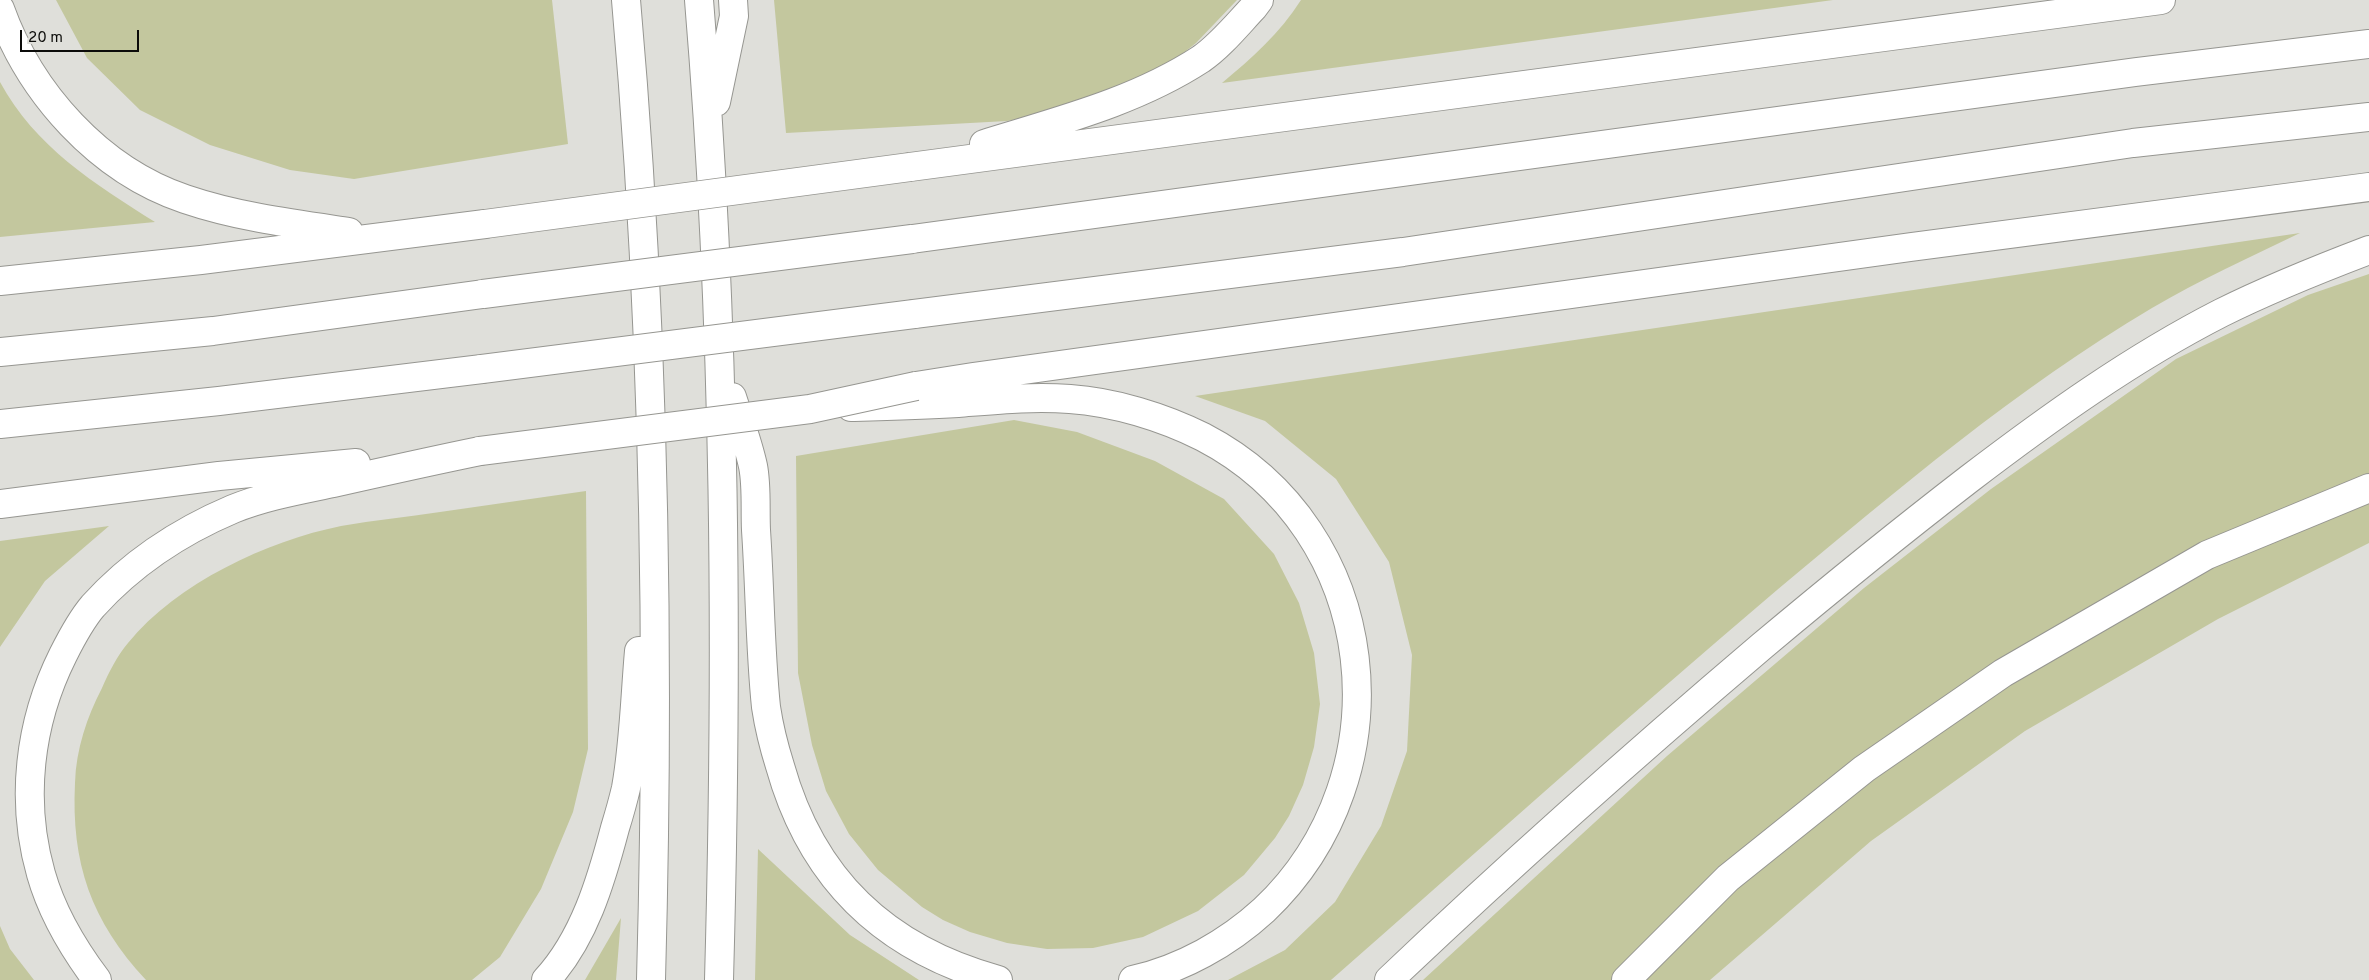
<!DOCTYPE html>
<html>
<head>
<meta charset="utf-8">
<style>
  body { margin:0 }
  #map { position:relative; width:2369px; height:980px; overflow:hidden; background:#dfdfda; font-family:Overpass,sans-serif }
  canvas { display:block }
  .scale { position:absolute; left:20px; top:30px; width:119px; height:22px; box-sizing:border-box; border:2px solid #0c0c0a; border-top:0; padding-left:6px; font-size:15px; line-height:18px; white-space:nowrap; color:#0c0c0a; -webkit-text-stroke:4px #dfdfda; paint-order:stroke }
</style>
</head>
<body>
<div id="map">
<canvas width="2369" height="980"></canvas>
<div class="scale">20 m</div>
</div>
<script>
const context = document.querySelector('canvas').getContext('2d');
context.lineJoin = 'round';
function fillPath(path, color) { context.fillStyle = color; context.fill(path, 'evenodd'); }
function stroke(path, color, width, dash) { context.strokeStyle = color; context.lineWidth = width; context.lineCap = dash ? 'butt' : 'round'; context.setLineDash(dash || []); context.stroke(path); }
const green = new Path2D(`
  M56,0h496l16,144 -214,35 -64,-9 -80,-25 -70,-35 -53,-52z
  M774,0h463l-41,43 -38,30 -80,34 -71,14 -221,12z
  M1301,0h532l-611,83c30,-25 58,-50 79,-83z
  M0,82c35,65 95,102 155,140l-155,15z
  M2300,233c-50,24 -100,47 -148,75 -135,80 -255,182 -375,282 -151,128 -298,260 -446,390h-103l57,-30 50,-48 46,-76 26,-75 5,-96 -23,-93 -53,-83 -71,-58 -70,-25z
  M2369,274v269l-151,76 -193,112 -154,110 -161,139h-287l244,-224 197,-168 127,-99 185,-130 132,-64z
  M1014,420l63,12 78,29 69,38 50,55 25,49 15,50 6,51 -6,43 -11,38 -14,31 -14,22 -31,37 -46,36 -55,26 -50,11 -46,1 -40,-6 -37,-11 -27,-12 -21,-13 -44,-37 -29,-36 -23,-43 -14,-46 -14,-72 -2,-217z
  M586,491l2,258 -15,63 -32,77 -41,68 -28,23h-326c-55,-59 -75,-117 -71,-197 1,-34 12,-66 27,-95 7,-16 15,-32 26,-45 49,-60 139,-102 213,-117 33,-6 66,-9 99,-14 49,-7 97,-14 146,-21z
  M109,526l-64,55 -45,66v-106z
  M758,849l92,86 69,45h-164z
  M621,918l-5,62h-31z
  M0,926l10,23 24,31h-34z`);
const minor = new Path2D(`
  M1626,980l102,-102 136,-109 139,-96 204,-118 162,-67`);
const highway = new Path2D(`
  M626,0c29,326 34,653 25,980
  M699,0c27,326 29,653 20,980
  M0,9c30,84 99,161 185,190 53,18 109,25 164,33
  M716,102l18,-86 -1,-16
  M984,144c74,-23 151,-42 217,-85 19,-13 36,-34 52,-51l6,-8
  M910,167l1251,-167
  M912,239l1224,-167 233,-28
  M0,281l201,-21 284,-36
  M914,314l489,-62 730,-109 236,-26
  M0,352l213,-21 270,-37
  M916,386l57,-9 938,-130 458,-60
  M732,397c7,22 16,46 21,69 4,20 2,43 3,64 4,59 4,119 10,177 3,20 8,40 14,59 32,114 105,183 218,214
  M851,407c35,-1 71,-2 107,-4 37,-3 74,-7 112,-4 44,3 93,18 133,38 179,93 205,337 61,473 -36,33 -82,59 -131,70
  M0,424l219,-23 263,-32
  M0,504l219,-28 137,-13
  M97,980c-24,-32 -45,-67 -56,-106 -21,-73 -12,-151 22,-219 8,-16 18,-35 30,-49 38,-42 88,-75 140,-97 32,-13 67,-19 100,-26 49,-11 98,-22 147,-32
  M546,980c38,-41 55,-99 69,-152 4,-13 8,-27 11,-40 8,-45 9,-92 13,-137
  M1389,980c121,-115 246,-226 373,-334 68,-57 137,-113 207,-167 80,-61 162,-120 252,-166 48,-24 98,-44 148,-63`);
const highwayBridge = new Path2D(`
  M485,224l425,-57
  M483,294l429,-55
  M482,369l432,-55
  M480,451l330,-42 106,-23`);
fillPath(green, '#c3c79e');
stroke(minor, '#969691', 30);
stroke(highway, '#969691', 30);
stroke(minor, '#fff', 28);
stroke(highway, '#fff', 28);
stroke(highwayBridge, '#969691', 30, []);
stroke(highwayBridge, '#fff', 28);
</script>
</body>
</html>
